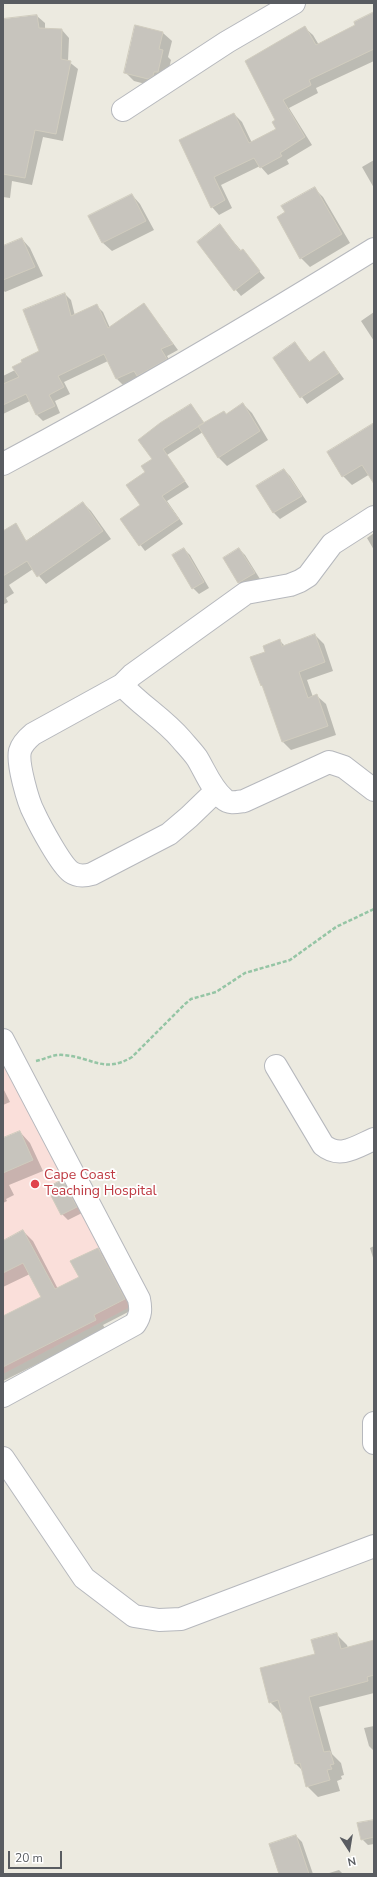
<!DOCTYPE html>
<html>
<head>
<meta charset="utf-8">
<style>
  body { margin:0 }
  #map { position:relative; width:377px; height:1877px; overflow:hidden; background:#eceae0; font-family:"Nunito Sans",sans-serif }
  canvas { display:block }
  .frame { position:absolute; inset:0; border:4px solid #595c61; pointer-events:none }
  .north { position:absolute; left:329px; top:1829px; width:40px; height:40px; -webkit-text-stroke:3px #fff; paint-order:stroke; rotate:168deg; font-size:11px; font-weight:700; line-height:16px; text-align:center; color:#595c61 }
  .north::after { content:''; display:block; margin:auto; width:14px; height:18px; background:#595c61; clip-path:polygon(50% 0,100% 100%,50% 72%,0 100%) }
  .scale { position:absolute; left:8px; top:1851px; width:54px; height:18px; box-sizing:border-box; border:2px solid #595c61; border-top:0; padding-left:5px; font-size:12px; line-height:14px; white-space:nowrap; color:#595c61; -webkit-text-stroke:3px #fff; paint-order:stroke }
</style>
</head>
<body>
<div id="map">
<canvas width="377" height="1877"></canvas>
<div class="frame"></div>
<div class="north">N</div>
<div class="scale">20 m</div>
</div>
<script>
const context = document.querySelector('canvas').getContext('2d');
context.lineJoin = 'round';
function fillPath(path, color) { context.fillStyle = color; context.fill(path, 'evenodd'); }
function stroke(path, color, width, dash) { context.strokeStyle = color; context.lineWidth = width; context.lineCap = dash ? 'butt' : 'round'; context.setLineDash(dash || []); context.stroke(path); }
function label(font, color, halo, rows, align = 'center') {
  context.font = font + ' "Nunito Sans",sans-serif'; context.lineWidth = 3.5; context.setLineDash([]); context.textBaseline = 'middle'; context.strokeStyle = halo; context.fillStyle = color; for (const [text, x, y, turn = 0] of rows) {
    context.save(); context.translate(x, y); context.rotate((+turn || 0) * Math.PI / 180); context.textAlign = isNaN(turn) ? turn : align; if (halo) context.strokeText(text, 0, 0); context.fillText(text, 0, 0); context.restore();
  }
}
const medical = new Path2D(`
  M3,1062l127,245 -127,67z`);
const shadow = new Path2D(`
  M37,16l8,7v6l17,1 7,8 -1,23 10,8 -15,72 -20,-4 -11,48 -20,-4 -2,17 -7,-1v-177z
  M374,16v45l-58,27 2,5 -29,15 23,37 -25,15 2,4 -21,11 -8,-9 -39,19 11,23 -13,7 -7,-8 -32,-66 54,-27 8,8 10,21 25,-14v-9l28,-92 8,7 6,10z
  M136,26l27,7 9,8 -4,16 3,3 -5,21 -9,6 -23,-6 -9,-9z
  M374,160v28l-12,-21z
  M314,188l9,9 27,46 -40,24 -9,-9 -14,-45z
  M132,195l8,9 14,26 -42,21 -9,-8 -13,-26z
  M225,232l40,46 -24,18 -23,-27z
  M22,239l8,9 13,28 -38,16 -2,-2v-45l2,1z
  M65,294l6,6 4,16 22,-10 6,6 7,16 34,-24 34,46 -11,6 5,9 -49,20 -6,-6 -9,-18 -44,21 6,12 -15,7 5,12 -17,8 -6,-6 -7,-14 -27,13v-38l12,-6 25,-18z
  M374,312v29l-13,-20z
  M295,344l15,18 14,-10 20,27 -37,25 -33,-45z
  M243,404l9,9 16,27 -41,26 -9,-9 -15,-25 -36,23 22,32 -22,14 16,23 -38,27 -24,-32 20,-14 5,-33 8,-13 37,-54 14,19 21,-9z
  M374,428v50l-4,-4 -18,11 -9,-9 -15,-23z
  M284,470l6,6 17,26 -27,17 -6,-6 -16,-26z
  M83,503l8,8 20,28 -65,45 -13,-15 -24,16 5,8 -8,5 2,4 -5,3v-49z
  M374,533v17l-7,-12z
  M184,549l6,6 19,33 -10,6 -6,-6z
  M239,549l6,6 15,24 -15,10 -6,-7 -15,-24z
  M315,635l9,9 9,27 -26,9 6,17 4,-1 9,8 10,31 -45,15 -9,-9 -17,-53 -4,-3 5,-32 14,-12 5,5z
  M3,1088l7,14 -7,3z
  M20,1132l10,11 13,28 -34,14 5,10 -8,4 1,2 -4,2v-64z
  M62,1181l6,6 14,26 -14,7 -6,-6z
  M23,1231l10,10 25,48 22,-11 18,-29 10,10 26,50 -31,16 3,5 -103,51v-63l39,-21 -12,-23 -27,13v-48l2,2z
  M374,1246v15l-4,-13z
  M336,1634l11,11 1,3 26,-7v52l-55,14 13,47 9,9 3,12 -3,1 1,3 -5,2 3,10 -22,6 -11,-11 -4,-15 -7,-7 -13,-52 -2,1 -11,-11z
  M374,1726v25l-5,-5 -5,-18z
  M374,1821v23l-6,1 -6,-6z
  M296,1836l6,6 11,32h-33z
  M339,1870l4,4h-17z`);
const building = new Path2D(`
  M374,12v37l-65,31 2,5 -28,15 22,37 -25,16 2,3 -22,12 -6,-10 -40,19 11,23 -14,8 -32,-68 55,-27 15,30 27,-14 -4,-7 3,-2 -30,-59 60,-35 11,19 39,-20 -1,-3z
  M37,15l2,13 23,1 -1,30 10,2 -15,73 -21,-4 -10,48 -22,-4v-155z
  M135,25l28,7 -4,17 4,1 -5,22h-4l-1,4 -5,3 -24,-6z
  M315,187l27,47 -42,25 -23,-42 8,-5 -4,-6z
  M132,194l14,27 -44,22 -14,-27z
  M220,224l20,27 3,-2 17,22 -26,20 -37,-49z
  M22,238l13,29 -32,13v-34z
  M65,293l6,23 26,-12 11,24 36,-25 29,41 -12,5 6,10 -30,17 -3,-5 -18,8 -12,-25 -46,22 6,11 -15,8 6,11 -19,9 -10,-21 -23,11v-21l16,-7 -7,-10 10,-5 -1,-2 18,-9 -16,-41z
  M295,342l14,20 15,-11 15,22 -39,25 -27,-40z
  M243,403l17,28 -42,27 -20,-32 26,-15 2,3z
  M191,404l13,19 -41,26 22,32 -23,15 17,23 -40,27 -19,-27 20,-14 -14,-20 19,-13 -4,-6 11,-7 -14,-19 22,-17z
  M374,423v61l-12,-19 -20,12 -15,-25z
  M284,469l18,27 -29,17 -17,-27z
  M83,502l20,29 -66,46 -10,-16 -24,15v-45l13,-8 10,18z
  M184,548l20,34 -12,7 -20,-34z
  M239,548l16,25 -17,10 -15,-25z
  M315,634l10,28 -26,10 9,26 9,-4 11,32 -46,16 -20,-57 -1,1 -11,-29 15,-5 -2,-6 17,-7 2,7z
  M20,1131l13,29 -30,13v-35z
  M62,1180l15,27 -16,8 -14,-27z
  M23,1230l32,59 24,-12 -9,-16 28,-13 27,51 -31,16 2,5 -93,47v-51l38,-19 -18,-34 -20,10v-32z
  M337,1633l4,16 33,-9v35l-7,2 1,4 -59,16 15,55 6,-1 4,13 -4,1 2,4 -5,1 3,10 -24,7 -6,-24 -5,1 -17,-64 -9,3 -9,-35 55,-14 -4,-14z
  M374,1820v17l-13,3 -4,-17z
  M296,1835l13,39h-30l-10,-30z`);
const path = new Path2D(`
  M36,1061c9,-2 18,-7 27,-6 29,2 41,19 69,2l53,-53 6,-5 25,-7 29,-19 45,-13 46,-33 38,-18`);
const minor = new Path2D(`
  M123,110l104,-68 67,-39
  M3,464c126,-67 250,-140 371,-215
  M374,517l-42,27 -24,32 -8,5 -10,4 -44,8 -114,82 -10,10c18,20 41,33 59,54 5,6 11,12 16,19 8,13 14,30 27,41 5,5 13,3 20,2l85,-39 15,5 30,23
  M122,685l-89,49c-6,5 -11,10 -13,17 -3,12 8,51 14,62 6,13 27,52 37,59 7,5 14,4 21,2l77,-40 20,-17 27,-26
  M3,1040l136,259c2,10 2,16 -4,25l-132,72
  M276,1066l47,79c17,14 33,2 51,-6
  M374,1423v20
  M3,1458l81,120 50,38 25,4 22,-1 193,-73`);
const markers = [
  [35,1184,5,"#e0444e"]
];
const healthNames = [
  ["Cape Coast",44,1176],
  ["Teaching Hospital",44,1192]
];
fillPath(medical, '#fadfda');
fillPath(shadow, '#0003');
fillPath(building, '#c7c4bd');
stroke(building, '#d0ccbe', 1);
stroke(minor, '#b6b8bd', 24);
stroke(path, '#95c5a5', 2.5, [4, 2]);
stroke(minor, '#fff', 22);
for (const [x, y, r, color] of markers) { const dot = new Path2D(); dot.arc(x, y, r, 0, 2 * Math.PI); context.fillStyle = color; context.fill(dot); stroke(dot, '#fff', 1.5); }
label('14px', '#be3a42', '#fff', healthNames, 'left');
</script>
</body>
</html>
